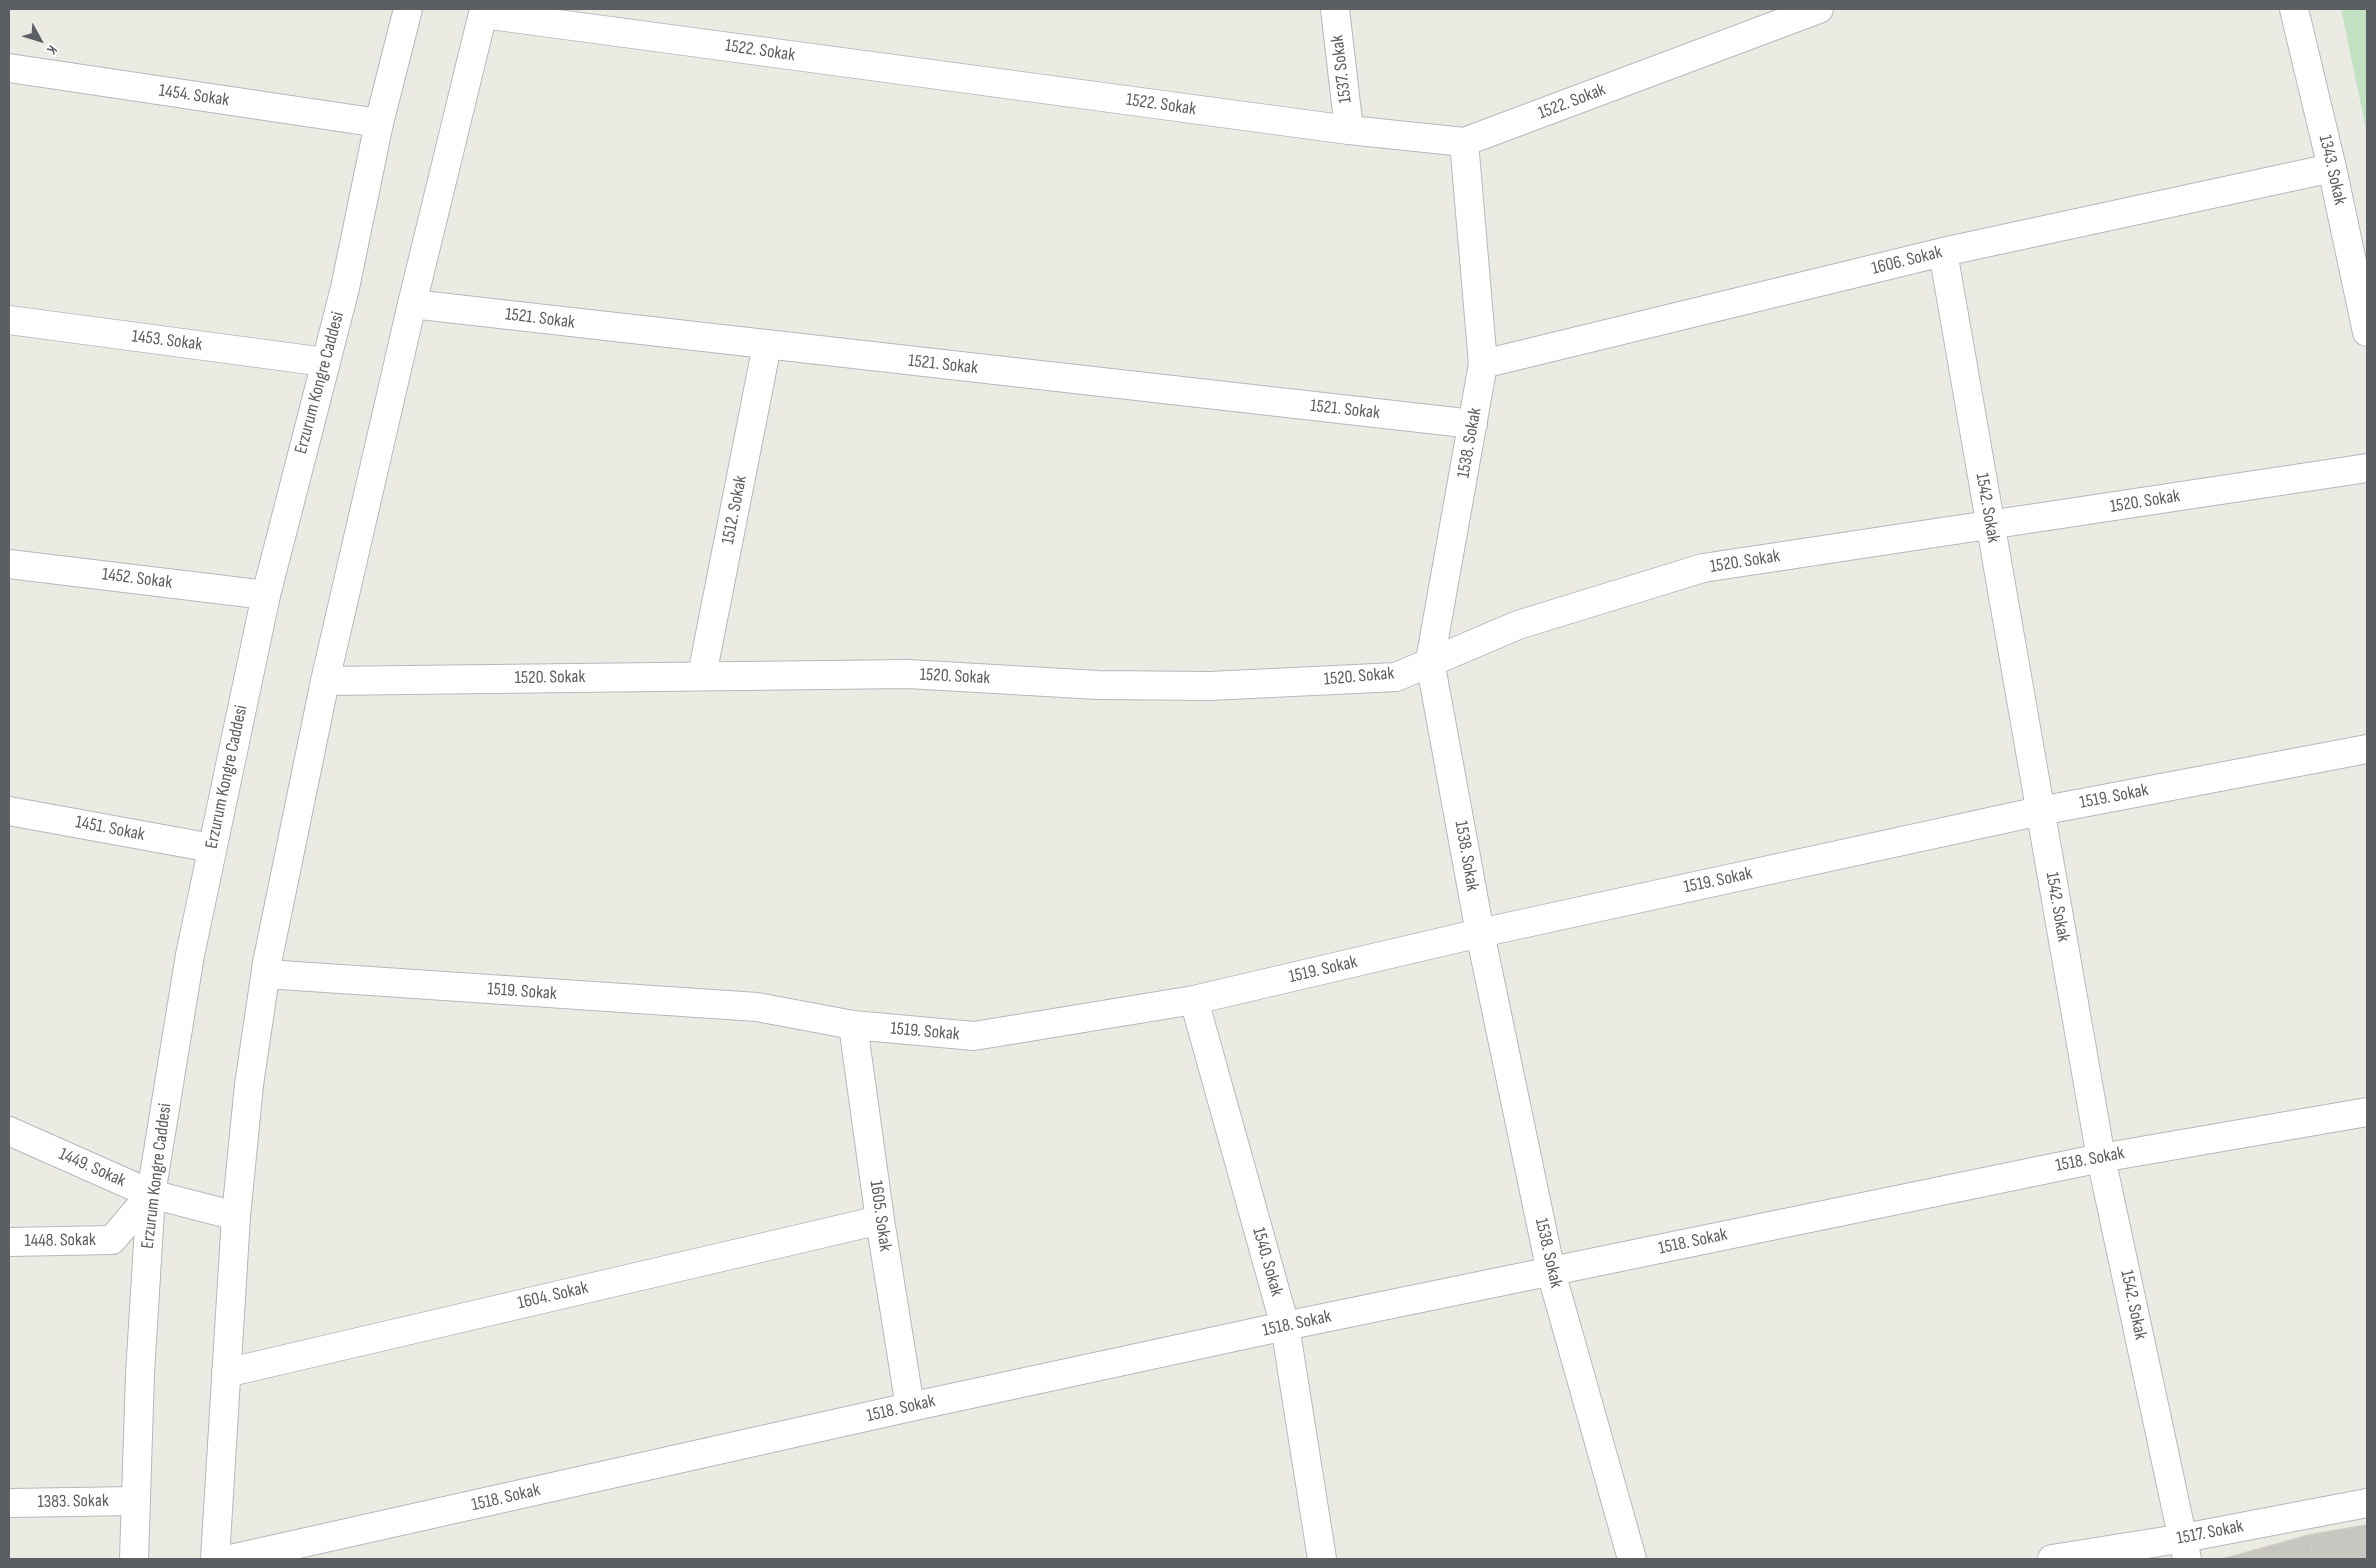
<!DOCTYPE html>
<html>
<head>
<meta charset="utf-8">
<style>
  body { margin:0 }
  #map { position:relative; width:2376px; height:1568px; overflow:hidden; background:#ecebe3; font-family:"Sofia Sans Condensed",sans-serif }
  canvas { display:block }
  .frame { position:absolute; inset:0; border:10px solid #5b5e62; pointer-events:none }
  .north { position:absolute; left:15px; top:15px; width:50px; height:50px; -webkit-text-stroke:4px #fff; paint-order:stroke; rotate:129deg; font-size:14px; font-weight:700; line-height:20px; text-align:center; color:#5b5e62 }
  .north::after { content:''; display:block; margin:auto; width:18px; height:22px; background:#5b5e62; clip-path:polygon(50% 0,100% 100%,50% 72%,0 100%) }
</style>
</head>
<body>
<div id="map">
<canvas width="2376" height="1568"></canvas>
<div class="frame"></div>
<div class="north">K</div>
</div>
<script>
const context = document.querySelector('canvas').getContext('2d');
context.lineJoin = 'round';
function fillPath(path, color) { context.fillStyle = color; context.fill(path, 'evenodd'); }
function stroke(path, color, width, dash) { context.strokeStyle = color; context.lineWidth = width; context.lineCap = dash ? 'butt' : 'round'; context.setLineDash(dash || []); context.stroke(path); }
function label(font, color, halo, rows, align = 'center') {
  context.font = font + ' "Sofia Sans Condensed",sans-serif'; context.lineWidth = 4; context.setLineDash([]); context.textBaseline = 'middle'; context.strokeStyle = halo; context.fillStyle = color; for (const [text, x, y, turn = 0] of rows) {
    context.save(); context.translate(x, y); context.rotate((+turn || 0) * Math.PI / 180); context.textAlign = isNaN(turn) ? turn : align; if (halo) context.strokeText(text, 0, 0); context.fillText(text, 0, 0); context.restore();
  }
}
const green = new Path2D(`
  M2341,9h26v125z`);
const building = new Path2D(`
  M2367,1525v34h-54l-4,-24z
  M2309,1535l4,24h-53l-1,-10z
  M2259,1549l1,10h-39z`);
const minor = new Path2D(`
  M1335,9l14,121
  M2294,9l38,159 35,164
  M9,68l370,55
  M1464,142l19,222 -53,297 50,272 71,339 81,287
  M1943,252l158,906 86,401
  M412,304l1061,120
  M9,320l316,42
  M1483,364l460,-112 389,-84
  M9,564l257,31
  M702,675l65,-330
  M325,681l583,-7 190,11 112,1 186,-9 122,-52 185,-57 664,-100
  M9,811l203,37
  M266,974l491,33 96,18 121,11 220,-36 286,-67 560,-122 327,-62
  M1194,1000l91,326 37,233
  M853,1025l27,195 30,187
  M9,1242l103,-2 39,-46
  M226,1373l654,-153
  M9,1503l127,-2
  M231,1559l679,-152 375,-81 816,-168 266,-46
  M2052,1559l132,-21 183,-35`);
const tertiary = new Path2D(`
  M483,14l866,116 115,12 355,-133
  M9,1131l142,63 85,22`);
const secondary = new Path2D(`
  M134,1559l6,-185 11,-180 39,-239 76,-360 79,-307 34,-165 29,-114
  M215,1559l21,-343 13,-131 18,-122 58,-282 87,-377 72,-295`);
const streetNames = [
  ["1522. Sokak",760,51,8],
  ["1537. Sokak",1342,69,-97],
  ["1454. Sokak",194,96,8],
  ["1522. Sokak",1572,102,-21],
  ["1522. Sokak",1161,105,8],
  ["1343. Sokak",2332,170,77],
  ["1606. Sokak",1907,261,-14],
  ["1521. Sokak",540,319,7],
  ["1453. Sokak",167,341,7],
  ["1521. Sokak",943,365,6],
  ["Erzurum Kongre Caddesi",320,383,-75],
  ["1521. Sokak",1345,410,6],
  ["1538. Sokak",1470,443,-80],
  ["1520. Sokak",2145,502,-9],
  ["1542. Sokak",1987,508,80],
  ["1512. Sokak",735,510,-79],
  ["1520. Sokak",1745,562,-9],
  ["1452. Sokak",137,579,7],
  ["1520. Sokak",955,677,3],
  ["1520. Sokak",1359,677,-5],
  ["1520. Sokak",550,678,-1],
  ["Erzurum Kongre Caddesi",227,777,-78],
  ["1519. Sokak",2114,797,-11],
  ["1451. Sokak",110,829,11],
  ["1538. Sokak",1466,856,80],
  ["1519. Sokak",1718,881,-12],
  ["1542. Sokak",2057,907,80],
  ["1519. Sokak",1323,970,-13],
  ["1519. Sokak",522,992,4],
  ["1519. Sokak",925,1032,5],
  ["1518. Sokak",2090,1160,-11],
  ["1449. Sokak",92,1168,24],
  ["Erzurum Kongre Caddesi",157,1176,-83],
  ["1605. Sokak",880,1216,82],
  ["1448. Sokak",60,1241,-1],
  ["1518. Sokak",1693,1242,-12],
  ["1538. Sokak",1548,1253,77],
  ["1540. Sokak",1267,1262,74],
  ["1604. Sokak",553,1296,-13],
  ["1542. Sokak",2133,1305,78],
  ["1518. Sokak",1297,1324,-12],
  ["1518. Sokak",901,1409,-13],
  ["1518. Sokak",506,1498,-13],
  ["1383. Sokak",73,1502,-1],
  ["1517. Sokak",2210,1533,-11]
];
fillPath(green, '#c2e2c3');
fillPath(building, '#c8c6c0');
stroke(building, '#d0cdc2', 1);
stroke(minor, '#b5b8bc', 30);
stroke(tertiary, '#b5b8bc', 30);
stroke(secondary, '#b5b7bc', 30);
stroke(minor, '#fff', 28);
stroke(tertiary, '#fff', 28);
stroke(secondary, '#fff', 28);
label('18px', '#5b5e62', '#fff', streetNames);
</script>
</body>
</html>
